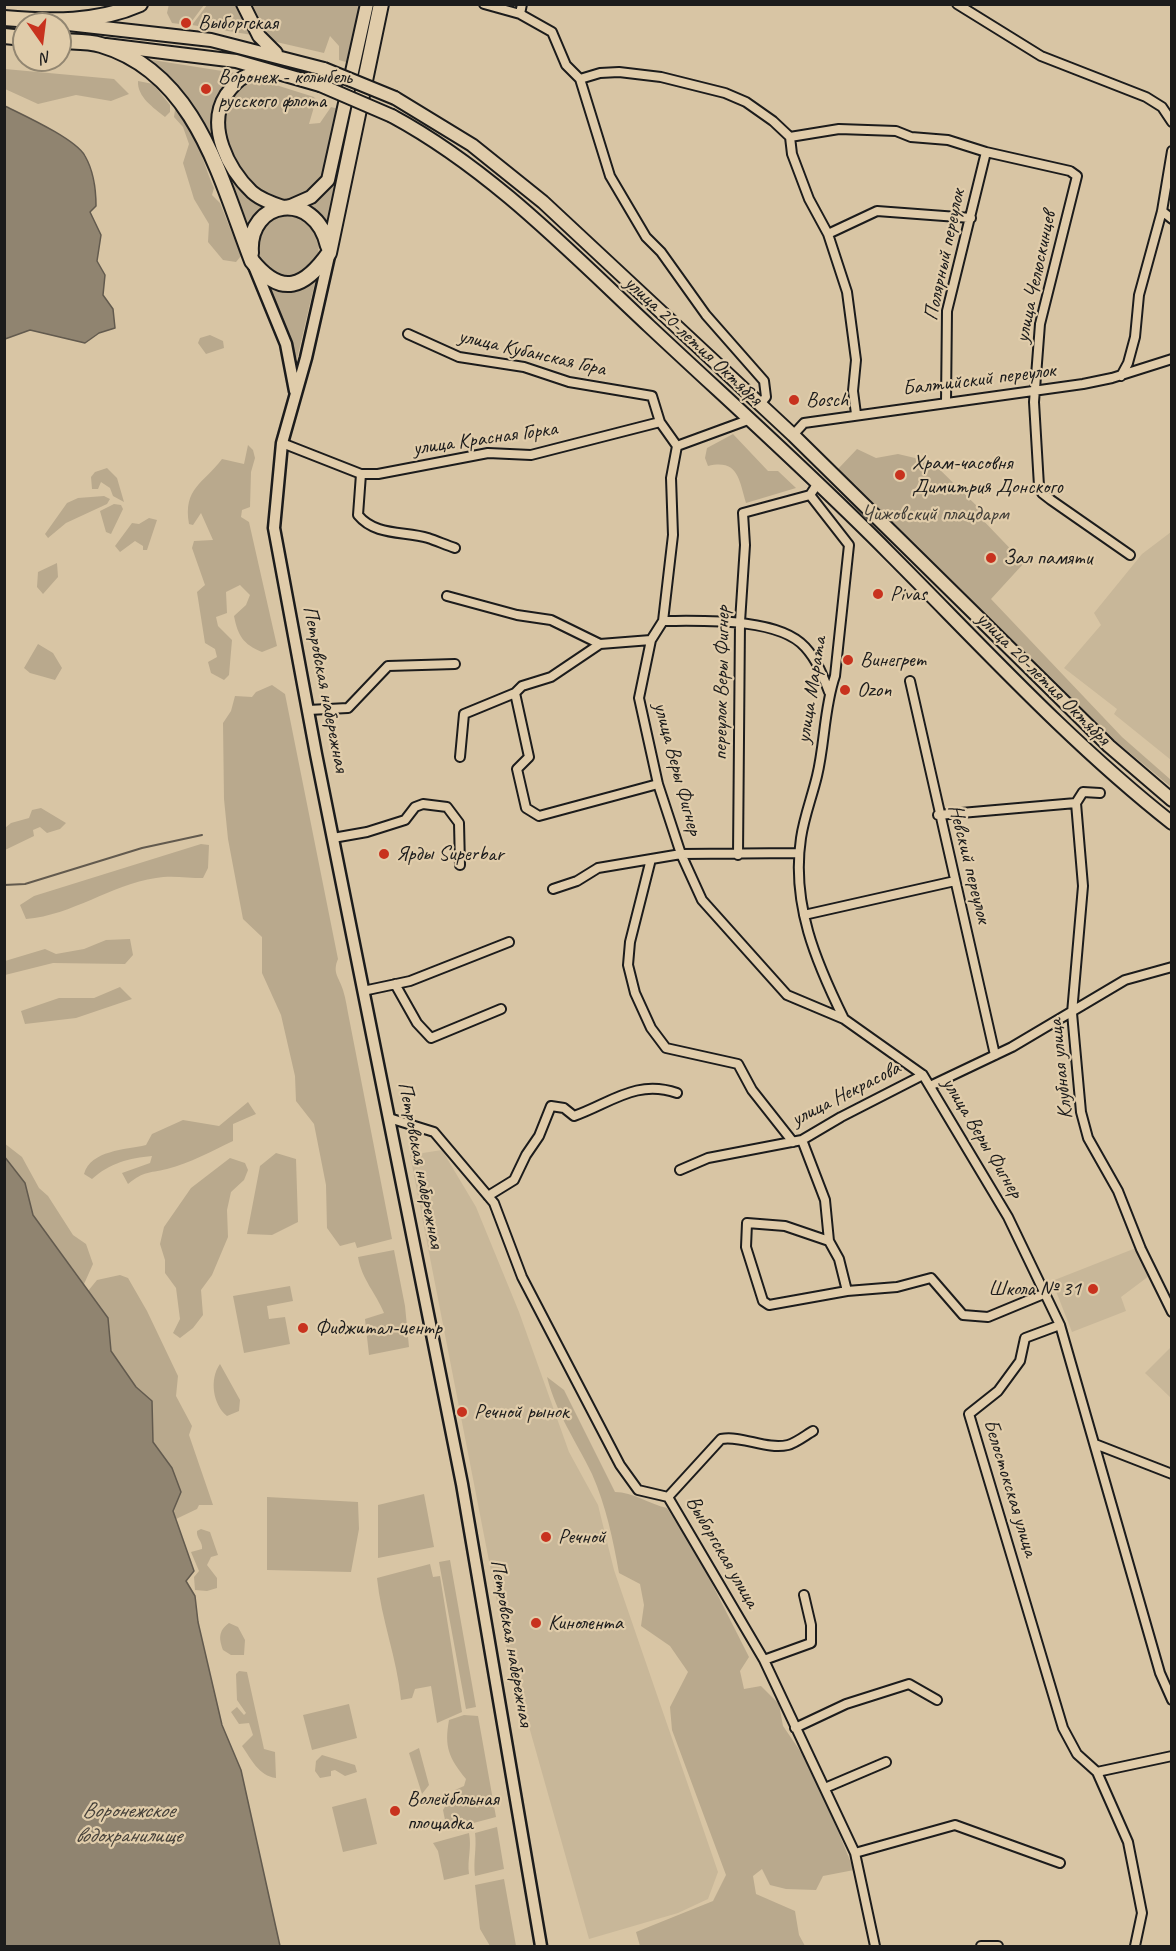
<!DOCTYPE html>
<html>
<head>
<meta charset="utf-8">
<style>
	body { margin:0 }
	#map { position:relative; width:1176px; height:1951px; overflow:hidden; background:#d8c5a4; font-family:Caveat,sans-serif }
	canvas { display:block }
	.frame { position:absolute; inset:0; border:6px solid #1c1c1c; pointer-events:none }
	.north { position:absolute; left:12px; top:12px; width:60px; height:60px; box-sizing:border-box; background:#e0ccaa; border:2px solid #928671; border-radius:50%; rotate:166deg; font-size:16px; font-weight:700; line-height:24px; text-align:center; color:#1c1c1c }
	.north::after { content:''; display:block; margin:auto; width:21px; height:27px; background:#c8321e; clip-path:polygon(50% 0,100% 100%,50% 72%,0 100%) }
</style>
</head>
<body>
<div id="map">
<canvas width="1176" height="1951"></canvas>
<div class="frame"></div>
<div class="north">N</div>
</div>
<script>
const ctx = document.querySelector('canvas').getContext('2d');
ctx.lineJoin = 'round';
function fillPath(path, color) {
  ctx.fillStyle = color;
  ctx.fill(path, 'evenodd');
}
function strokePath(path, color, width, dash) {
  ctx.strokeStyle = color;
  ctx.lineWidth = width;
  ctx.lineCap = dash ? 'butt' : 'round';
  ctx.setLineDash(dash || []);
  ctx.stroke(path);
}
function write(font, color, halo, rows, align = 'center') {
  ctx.font = font + ' Caveat,sans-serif';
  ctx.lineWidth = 4.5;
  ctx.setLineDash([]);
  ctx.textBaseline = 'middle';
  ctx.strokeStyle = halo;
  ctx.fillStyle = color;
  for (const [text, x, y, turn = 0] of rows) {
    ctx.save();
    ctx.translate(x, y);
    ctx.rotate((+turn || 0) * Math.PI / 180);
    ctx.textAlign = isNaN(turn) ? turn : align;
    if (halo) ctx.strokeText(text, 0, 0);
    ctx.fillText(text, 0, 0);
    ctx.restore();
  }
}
fillPath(new Path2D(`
	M1171 532V760L1114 714 1117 709 1064 668 1101 625 1094 613 1142 554Z
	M442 1150 476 1207 519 1312 569 1452 598 1505 614 1570 718 1872 708 1899 678 1913 589 1939 504 1638 410 1155Z
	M1136 1248 1149 1276 1121 1297 1126 1311 1072 1332 1052 1281Z
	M1171 1347V1398L1145 1373Z`), '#c8b799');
fillPath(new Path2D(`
	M169 4H204V5L192 21 181 20 180 24 172 23 167 13Z
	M207 5H237L252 35 192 25Z
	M248 5H362L349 63 339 60V46L330 36 324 53 272 41 265 35Z
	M372 5H377L328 232 303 206 321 195Z
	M146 59 235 73C229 85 218 95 214 109 202 146 243 180 264 205L253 215 246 229 195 108 180 88Z
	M5 69 114 79 129 94 111 101 76 95 38 104 5 89Z
	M257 79 314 97 316 100 309 124 320 123 331 107 339 109C335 129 335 155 327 173 322 184 314 189 304 194 295 198 288 202 278 201 251 196 222 149 222 122 222 101 239 85 257 79Z
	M138 81 153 84 170 105V112L165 117C154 108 137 97 138 81Z
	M175 110C192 116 205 170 214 188L212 195 220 203 241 256 236 262 223 260 208 242 209 224 194 199 183 163 189 144 183 127 174 117Z
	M257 245a31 31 0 1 1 62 0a31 31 0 1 1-62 0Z
	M315 282 297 359 270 287 292 292Z
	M210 335 223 341 224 348 206 354 198 343 200 338Z
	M733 434 768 471H778L796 488 746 503C739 479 738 459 708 466L705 458 707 448Z
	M248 445 253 450 255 458 251 472 250 507 242 510 241 517 249 522 251 531 277 646 262 652C243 644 238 636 234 616L246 605 250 595 240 585 226 592 227 613 216 617 218 626 232 640 229 675 224 680 211 673 208 662 217 657 215 649 205 643 197 592 205 585 192 548 194 541 213 540 201 513 193 525 189 524C183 488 203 484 222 459L244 464Z
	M857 449 876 458 898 454 932 462 981 510 977 514 1024 563 991 599 1122 737 1171 780V787L1108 735 838 469Z
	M107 468 117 478 124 502 113 496 110 488 101 482 98 489H92L91 477 95 472Z
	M104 496 110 499 107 504 66 523 48 538 45 534 67 503 78 498Z
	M114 504 121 505 123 509 111 534 106 532 100 511Z
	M149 518 157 520 147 550H143V546L135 541 120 552 115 546 132 523 139 524Z
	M57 563 58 577 43 594 37 587 38 572Z
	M38 644 53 653 62 668 55 680 30 673 24 668Z
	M272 685 285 694 338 959C332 973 339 977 343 990 346 999 347 1009 349 1018L392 1239 357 1248 355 1242 340 1246 327 1228 326 1185 314 1124 296 1101 295 1076 281 1015 262 973V937L243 919 228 839 224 799 223 723 231 711 235 696 252 697 256 692Z
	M41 808 66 823 60 829 47 833 40 827 33 830 34 836 5 850V828L11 823 29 818 32 810Z
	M201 844 209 845 208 868 203 878C188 878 170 875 156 878 110 885 73 915 26 919L20 905 34 896Z
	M130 939 133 955 125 964 53 963 5 975V961L45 949 56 954 84 949 106 940Z
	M120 987 132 999 76 1018 25 1024 21 1011 59 998H94Z
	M248 1102 256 1114 233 1124V1141C212 1151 190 1163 167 1169 147 1174 146 1170 128 1184L122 1173 150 1163 152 1156C129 1158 110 1163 92 1179L84 1174C91 1150 125 1150 146 1145L152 1134 183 1120 219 1126Z
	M4 1143 22 1157 39 1188 48 1196 73 1235 86 1244 93 1264 84 1284 33 1215 25 1183 5 1156Z
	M276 1153 296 1159 298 1222 272 1235 247 1234 260 1166Z
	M230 1158 245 1163 248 1170 244 1180 231 1192 227 1210 228 1237 212 1275 201 1290 203 1315 193 1328 180 1338 173 1333 180 1319 176 1288 165 1273V1260L160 1244 164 1227 191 1188Z
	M394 1250 405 1306 409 1347 369 1355 365 1319 384 1313C376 1293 362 1280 358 1257Z
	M120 1275 128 1278 147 1311 178 1376 176 1396 192 1426 189 1435 213 1505H199L197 1509 176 1519 173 1511 172 1468 153 1442 152 1401 136 1387 111 1351 108 1318 88 1291 97 1280Z
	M290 1286 293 1301 267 1306 269 1319 285 1317 290 1344 244 1353 233 1296Z
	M220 1364 240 1400 239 1411 227 1416C213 1405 209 1379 220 1364Z
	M547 1377 564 1390 615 1492C633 1492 649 1504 667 1508L700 1560 749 1657 740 1671 744 1689 761 1686 779 1704 783 1726 803 1755 821 1790 854 1870 823 1876 816 1890 786 1889 770 1885 762 1869 753 1876 756 1894 795 1911 799 1935 805 1946H640L636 1932 713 1901 726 1875 672 1730 670 1707 688 1672 670 1646 641 1626 644 1605 640 1584 619 1573C613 1539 606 1506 592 1474 575 1439 557 1415 547 1377Z
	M424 1494 434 1547 378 1558V1505Z
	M267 1497 358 1502 359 1529 351 1572 267 1570Z
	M201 1529 210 1532 218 1555 211 1557 207 1565 217 1578V1588L207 1591 195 1590 194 1577 199 1571 191 1552 202 1549C203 1542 196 1538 197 1531Z
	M450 1560 476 1707 466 1709 439 1562Z
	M430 1564 433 1577 440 1576 462 1712 437 1723 431 1686 415 1689 412 1698 401 1700C397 1658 381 1619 377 1578Z
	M229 1623 238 1627 245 1640 244 1655H231L223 1650C219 1639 218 1631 229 1623Z
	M239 1671 247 1672 264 1749 275 1752 276 1778C259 1776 251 1759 242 1746L253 1735 249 1723 239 1724 231 1712 237 1707 244 1715 246 1713 237 1700 236 1674Z
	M349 1704 357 1738 312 1750 303 1715Z
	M464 1715 478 1716 496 1817 447 1830 443 1810 455 1790 464 1786 466 1779C449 1758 444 1747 449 1720Z
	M419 1748 429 1785 422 1794 409 1753Z
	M322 1755 355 1765 357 1772 345 1776 335 1770 331 1771V1776L320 1778 315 1771 316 1761Z
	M366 1798 377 1844 343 1852 332 1807Z
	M497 1827 504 1869 475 1876C473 1861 477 1848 475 1833Z
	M469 1833C472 1848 467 1860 469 1874L444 1880 438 1851 433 1843Z
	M504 1879 516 1946H490L480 1929 475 1885Z`), '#b9a98d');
const water = new Path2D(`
	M5 106C23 115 76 139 85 156 93 170 96 190 96 206L90 212 101 235 97 261 105 275 103 295 113 309 115 328 99 333 85 343 30 330 5 339Z
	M4 1156 25 1183 33 1215 108 1318 111 1351 136 1387 152 1401 153 1442 172 1468 181 1492 173 1511 194 1571 186 1581 195 1596 198 1622 222 1725 241 1770 280 1946H5Z`);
fillPath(water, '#908470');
strokePath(water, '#625a4e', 1.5);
strokePath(new Path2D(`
	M4 885 25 884 142 848 202 835`), '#625a4e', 2);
const street = new Path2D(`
	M484 4 520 14
	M522 4 520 14 552 32 566 65 580 79 610 176 646 237 661 252 706 315 764 381 766 397 760 404
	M957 4 1041 56 1146 97 1162 107 1172 122
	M580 79 600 73 619 72 661 77 725 93 746 102 773 121 790 137 792 154 809 199 828 234 847 292 856 360 853 391 856 414
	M790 137 839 129 896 131 911 137 948 140 986 152 1070 171 1077 176 1040 324 1034 402 1039 486 1042 493 1051 500 1130 555
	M1162 211 1172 219
	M828 234 877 211 971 218
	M408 334 459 357 524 367 569 382 652 396 660 422 677 446
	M1121 376 1128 363 1135 337 1139 295 1162 211 1172 151
	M946 402 947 311 986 152
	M793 435 804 423 1083 384 1112 378 1172 359
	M282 443 361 474H378L488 453 531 455 660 422
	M677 446 671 478 673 535 663 621 651 640 639 698 658 784 681 854 702 900 787 995 844 1019 923 1075 1008 1217 1060 1325 1160 1673 1172 1700
	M677 446 748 420
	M361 474 358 515C375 536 404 531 428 538 437 541 446 545 455 548
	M818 483 810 495 849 545 835 676C824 708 825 743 817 776 812 797 804 817 801 838 791 904 816 962 844 1019
	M447 596 517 615 551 620 600 644
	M663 621C701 621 778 617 805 647 817 660 823 676 829 692
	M910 681 995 1055
	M515 693 529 757 517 769 526 808 539 816 658 784
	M308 710 348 708 388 666 455 664
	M460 757 464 714 515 693 522 686 551 677 600 644 651 640
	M1100 793 1083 792 1076 803 1083 886 1072 1013 1081 1112 1088 1138 1118 1191 1141 1249 1172 1312
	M938 815 1076 803
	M333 838 367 832 405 820 415 807 423 804 447 807 459 823 460 865
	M738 855 740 622 745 545 743 513 810 495
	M651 859 630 942 628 965 635 993 651 1028 666 1048 738 1064 752 1090 793 1142
	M553 889 577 881 598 868 681 854 799 853
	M804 915 955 881
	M395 984 417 1023 431 1038 501 1009
	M363 991 410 981 509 942
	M930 1086 1012 1047 1125 980 1172 967
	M389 1118 434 1132 494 1203 522 1277 620 1465 638 1490 668 1497 764 1660 855 1853 875 1946
	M802 1140 825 1200 829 1241 839 1259 847 1291
	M680 1170 708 1158 802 1140 841 1117 923 1075
	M488 1196 514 1180 526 1155 539 1136 551 1106 564 1108 574 1116C611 1103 636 1079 677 1093
	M829 1241 785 1226 747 1223 746 1247 763 1301 769 1305 847 1291 897 1287 931 1278 963 1315 988 1317 1046 1293
	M1060 1325 1025 1338 1020 1361 998 1391 969 1414 1063 1728 1077 1754 1097 1772 1128 1842 1142 1913 1135 1946
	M1095 1444 1172 1474
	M668 1497 721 1439C742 1435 766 1450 788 1445 796 1443 806 1435 813 1431
	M764 1660 811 1643V1625L804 1595
	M795 1728 846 1704 909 1684 937 1700
	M1097 1772 1172 1756
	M825 1788 886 1762
	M855 1853 955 1825 1060 1863
	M981 1946H998`);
const secondary = new Path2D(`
	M329 256 306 358 282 443 274 528 316 754 462 1484 541 1946
	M254 266 286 344 295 391`);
const primary = new Path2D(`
	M243 4 259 36 276 53
	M68 24 211 40 324 69
	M106 45 236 61 320 85
	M278 73C268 73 256 72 246 76 237 80 231 88 226 95 206 126 228 169 252 192 261 200 274 204 286 208L311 197 328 180 367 4
	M395 98 472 145 543 202 793 435 1109 746 1172 800
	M392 116C490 169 568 250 649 326 729 401 811 474 888 552 980 644 1069 742 1172 823`);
const highway = new Path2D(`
	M4 18C51 22 97 23 140 4
	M4 36 24 38
	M60 41C73 42 88 41 101 45 196 73 220 178 252 261 282 298 305 287 329 253L381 4
	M251 253C247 199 315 189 328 246`);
strokePath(street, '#1c1c1c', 12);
strokePath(secondary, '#1c1c1c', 15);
strokePath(primary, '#1c1c1c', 16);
strokePath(highway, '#1c1c1c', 18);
strokePath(street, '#e0ccaa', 8);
strokePath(secondary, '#e0ccaa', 10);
strokePath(primary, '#e0ccaa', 12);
strokePath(highway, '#e0ccaa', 14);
const primaryBridge = new Path2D(`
	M324 69 395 98
	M320 85 392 116`);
strokePath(primaryBridge, '#1c1c1c', 16, []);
strokePath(primaryBridge, '#e0ccaa', 12);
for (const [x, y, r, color] of [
	[186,23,6,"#c8321e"],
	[206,89,6,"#c8321e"],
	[794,400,6,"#c8321e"],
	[900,475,6,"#c8321e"],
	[991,558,6,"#c8321e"],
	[878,594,6,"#c8321e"],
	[848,660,6,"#c8321e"],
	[845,690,6,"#c8321e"],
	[384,854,6,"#c8321e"],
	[1093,1289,6,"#c8321e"],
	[303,1328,6,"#c8321e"],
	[462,1412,6,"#c8321e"],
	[546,1537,6,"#c8321e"],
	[536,1623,6,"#c8321e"],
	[395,1811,6,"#c8321e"]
]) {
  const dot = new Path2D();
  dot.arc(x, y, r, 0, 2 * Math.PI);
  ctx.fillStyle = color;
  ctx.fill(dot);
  strokePath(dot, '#e0ccaa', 2);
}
write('21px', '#1c1c1c', '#e0ccaa', [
	["Выборгская",198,23],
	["Воронеж - колыбель",218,77],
	["русского флота",218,101],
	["Bosch",806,400],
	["Храм-часовня",912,463],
	["Димитрия Донского",912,487],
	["Зал памяти",1003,558],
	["Pivas",890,594],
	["Винегрет",860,660],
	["Ozon",857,690],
	["Ярды Superbar",396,854],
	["Школа № 31",1081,1289,"right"],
	["Фиджитал-центр",315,1328],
	["Речной рынок",474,1412],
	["Речной",558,1537],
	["Кинолента",548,1623],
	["Волейбольная",407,1799],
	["площадка",407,1823]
], 'left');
write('21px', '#1c1c1c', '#e0ccaa', [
	["Полярный переулок",945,255,-78],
	["улица Челюскинцев",1036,277,-78],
	["улица 20-летия Октября",693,341,43],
	["улица Кубанская Гора",532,353,13],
	["Балтийский переулок",979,380,-7],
	["улица Красная Горка",485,439,-8],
	["улица 20-летия Октября",1043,679,45],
	["переулок Веры Фигнер",722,683,-89],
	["Петровская набережная",325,689,79],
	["улица Марата",812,690,-81],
	["улица Веры Фигнер",677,769,75],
	["Невский переулок",969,864,76],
	["Клубная улица",1061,1069,-96],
	["улица Некрасова",846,1094,-27],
	["улица Веры Фигнер",982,1138,59],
	["Петровская набережная",420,1165,79],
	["Белостокская улица",1010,1488,73],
	["Выборгская улица",722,1552,60],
	["Петровская набережная",511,1643,80]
]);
write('21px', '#433f38', '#e0ccaa', [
	["Чижовский плацдарм",935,514]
]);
write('italic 22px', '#454039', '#e0ccaa', [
	["Воронежское",128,1811],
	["водохранилище",128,1836]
]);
</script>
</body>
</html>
